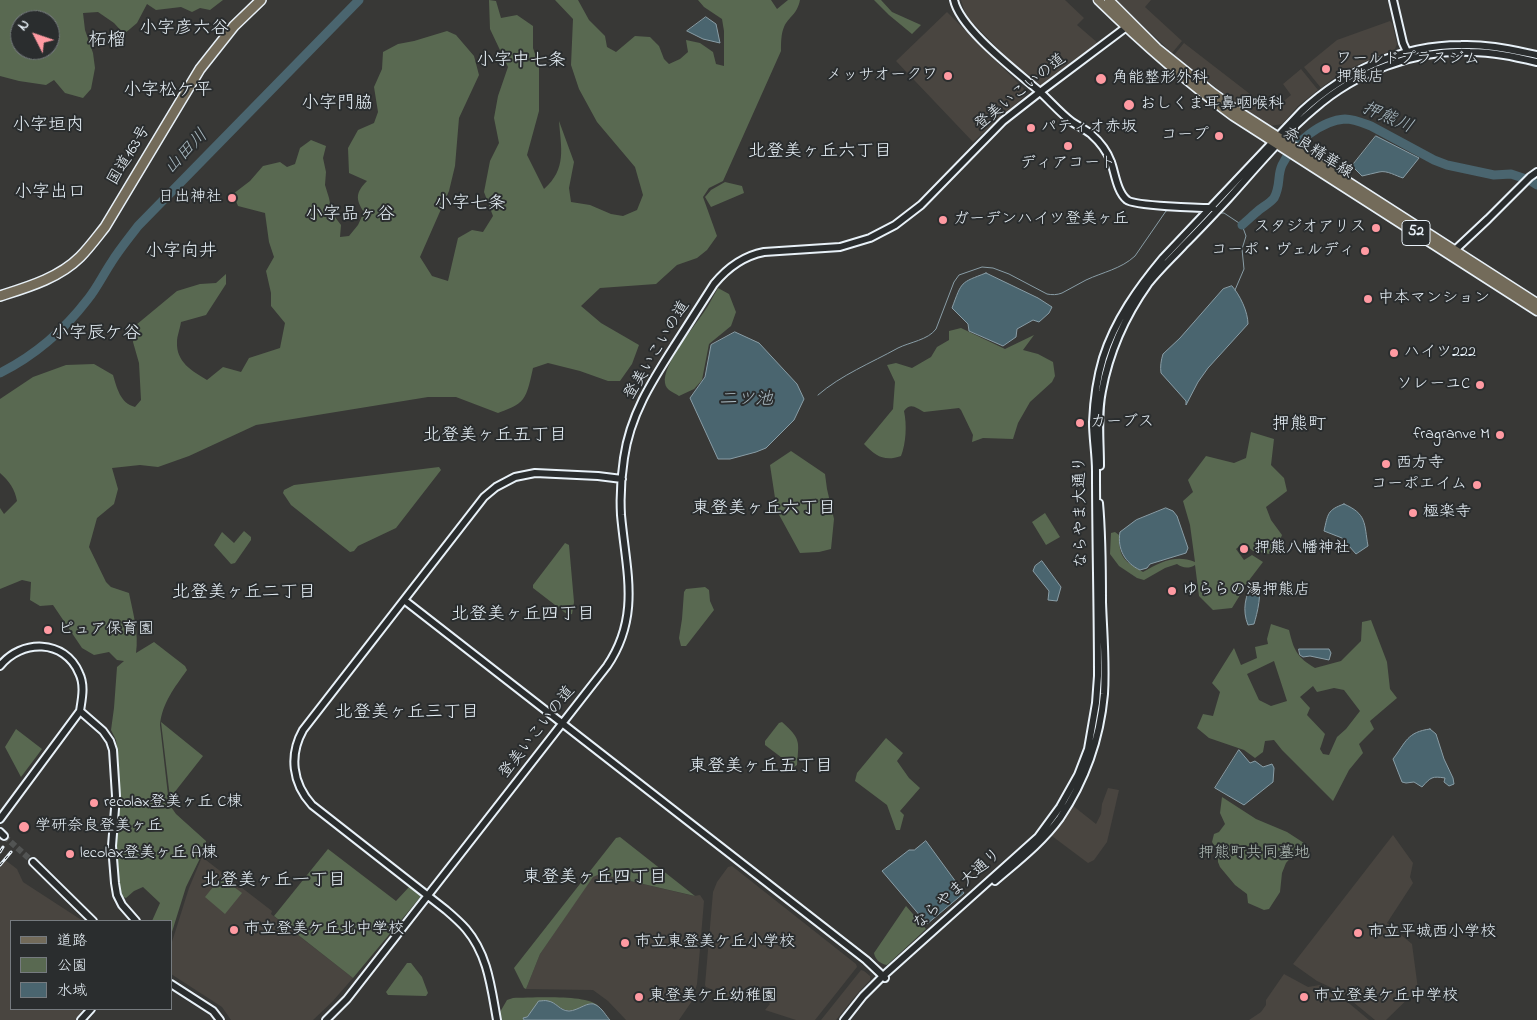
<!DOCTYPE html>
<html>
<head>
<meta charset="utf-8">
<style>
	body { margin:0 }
	#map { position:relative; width:1537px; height:1020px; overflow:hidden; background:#383836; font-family:"Indie Flower","Klee One",sans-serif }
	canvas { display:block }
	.legend { position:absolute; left:10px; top:920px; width:162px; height:90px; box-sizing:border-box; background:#2a2d2e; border:1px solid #767b7f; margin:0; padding:6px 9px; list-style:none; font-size:15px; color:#e8f1f8 }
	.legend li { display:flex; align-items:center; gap:10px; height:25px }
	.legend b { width:25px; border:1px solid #767b7f }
	.north { position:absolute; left:10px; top:10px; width:50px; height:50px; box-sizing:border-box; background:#2a2d2e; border:1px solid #767b7f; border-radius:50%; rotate:311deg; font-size:14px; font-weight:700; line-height:20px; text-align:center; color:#e8f1f8 }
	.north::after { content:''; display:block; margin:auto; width:18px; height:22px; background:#ff9aa2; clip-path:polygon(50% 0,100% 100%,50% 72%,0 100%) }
</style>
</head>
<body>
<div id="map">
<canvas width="1537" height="1020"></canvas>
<ul class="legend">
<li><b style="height:6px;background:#736b5a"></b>道路</li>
<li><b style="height:14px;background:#596951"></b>公園</li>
<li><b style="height:14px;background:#4a656f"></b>水域</li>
</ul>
<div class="north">N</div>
</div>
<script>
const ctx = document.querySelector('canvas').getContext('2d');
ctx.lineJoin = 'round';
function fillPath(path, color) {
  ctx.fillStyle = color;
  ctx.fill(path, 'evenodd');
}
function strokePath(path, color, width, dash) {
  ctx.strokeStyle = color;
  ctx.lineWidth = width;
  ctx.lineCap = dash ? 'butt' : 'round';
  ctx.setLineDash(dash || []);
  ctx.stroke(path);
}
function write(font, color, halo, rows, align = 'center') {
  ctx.font = font + ' "Indie Flower","Klee One",sans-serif';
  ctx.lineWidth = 4;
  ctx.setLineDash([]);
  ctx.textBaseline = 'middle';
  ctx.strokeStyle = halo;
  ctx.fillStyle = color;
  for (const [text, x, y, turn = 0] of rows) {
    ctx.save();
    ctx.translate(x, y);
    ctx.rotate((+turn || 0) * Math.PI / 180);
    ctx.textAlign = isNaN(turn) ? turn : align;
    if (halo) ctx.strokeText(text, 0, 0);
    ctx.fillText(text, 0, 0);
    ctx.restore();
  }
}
fillPath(new Path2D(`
	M961 0H1065L1084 18 1077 25 1099 44 1062 69 1042 87 1029 75 1014 65 966 16Z
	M1116 0H1151L1145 7 1182 41 1172 53Z
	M947 12 1028 93 973 142 896 61Z
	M1390 21 1392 23 1397 44 1395 49 1357 65 1335 77 1321 88 1304 67 1337 40Z
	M1184 43 1272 111 1291 95 1283 84 1301 69 1318 90 1298 106 1282 124 1270 126 1225 95 1174 55Z
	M1108 788 1119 790 1107 842 1094 860 1088 863 1052 836 1051 832 1060 824 1072 805 1096 824 1101 814 1102 804Z
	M1393 835 1413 863 1410 877 1413 883 1387 923 1412 944 1418 989 1386 1020H1375L1341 992 1317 981 1293 964Z
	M202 857 272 911 271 914 353 978 332 1002 313 1020H231L222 1007 171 974V945L189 888Z
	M4 859 17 869 23 882 83 921H11V1009H84L77 1020H0V864Z
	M732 866 856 964 857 967 815 1020H796L765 1010 770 1004 749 986 730 1000 723 994 706 987 705 985 713 892 717 882 728 867Z
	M600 874 694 896 700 895 704 901 697 984 692 1001 679 1020H626L608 1001 593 990 526 989 540 954 592 877Z
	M861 970 864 971 870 976V980L857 994 836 1020H821Z
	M1284 974 1308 987 1320 985 1331 993 1338 994 1369 1020H1249L1261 1012 1266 1005V1000Z`), '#494540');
fillPath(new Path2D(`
	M0 0H223L210 10 200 8 192 12 181 7 156 10 147 4 137 23 124 34 114 23 98 12 83 13 85 30 93 53 95 68 91 89 83 98 65 93 54 80 46 85 19 81 0 76ZM20 20H50V50H20Z
	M489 0 496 1 501 18 517 15 533 26V48L539 66V111L527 155 544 189C567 169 561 148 559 121L574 162 569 188 571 202 590 205 611 214 623 216 637 210 643 195 635 167 597 122 579 89 571 65 573 19 555 0H578L589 20 605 36 607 47 616 52 635 36 650 37 659 46 664 59 669 64 680 59 688 52 686 40 700 43 713 52 716 64 724 66V31L722 19 704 7 698 0H771L777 9 788 0H800C797 15 789 16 784 27 781 34 781 43 781 51L723 181 709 188 703 197 717 236 707 250 697 258 677 265 656 284 600 288 581 306 601 323 639 345 632 364 620 381H608L580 371 548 363 533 368C531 377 528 393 523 399 518 406 506 410 498 413L456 397H428L256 425 189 456 158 467 140 465 112 468 118 489 114 504 97 518 89 547 106 582 111 587 129 593C133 613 139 633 136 653L154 642 185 666 187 670C175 687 162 703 160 725L169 804 176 814 206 841V846L186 887 171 935V921H152L160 903 143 887 134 891 126 898 120 896 116 845 120 793 118 757 116 740 111 730 114 708 117 667 124 661 117 660 109 652 94 655 82 648 53 605 40 606 30 600 31 582 22 580 0 589V508L4 514 17 501C15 489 9 481 0 473V399L33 377 66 365 94 364 113 375C117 388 120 403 135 407L141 400 139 363 133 342 136 325 177 291 200 284 216 283 226 274V284L206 315 181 322C180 329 177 336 177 342 176 362 192 371 207 380L223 367 241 372 249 358 280 348 285 323 271 306V293L266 271 274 257 269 242 265 213 238 206 233 194 250 181 263 166 280 162 287 167 295 164 300 148 311 140 326 146 323 158 326 172 325 185 329 198 332 213 341 225 340 237 349 236 358 225 364 212C355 199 356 192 367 181L349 173 348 148 358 130 374 123 378 112 374 87 382 69 383 52 398 44 414 41 447 31 456 35 474 56 479 75 459 118 455 166 449 191 420 257 432 276 448 281 458 238 472 230 483 232 493 216 484 192 490 161 499 143 494 118 498 96 508 67 490 29Z
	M874 0H881L892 12 921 25 912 34 889 15Z
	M725 182 742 186 744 193 711 207 705 197 711 190Z
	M718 288 729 294 736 312 731 326 709 344 702 380 694 389 679 396C673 392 666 390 665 383 662 365 694 327 704 312 709 305 713 296 718 288Z
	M961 328 1005 349 1034 335 1023 350 1038 354 1053 362 1055 376 1052 382 1030 402 1018 423 1013 439 983 438 972 442 973 435 961 410 959 408 924 412C916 408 911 402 904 411 907 425 906 443 901 456 884 462 876 456 864 444L893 409 895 382 887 365 896 363 912 368 931 357 937 347 949 340V331Z
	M1251 432 1274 439 1271 465 1284 478 1287 491 1266 507 1271 520 1282 535 1278 545 1270 554 1253 551 1243 543 1236 549 1244 560 1252 555 1263 562 1250 579 1232 608 1213 610 1199 596 1195 565C1189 569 1182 568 1177 564L1165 568 1144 580 1137 578 1119 566 1110 554 1111 533 1115 532 1119 535C1119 558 1124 561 1143 572 1160 562 1176 554 1195 562L1190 525 1183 501 1193 492 1188 480 1206 456 1234 463 1246 458Z
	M791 451 825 474 827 489 834 519 831 549 819 552 800 553 777 511 770 465Z
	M439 467 441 470 396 528 358 546 354 551 350 552 291 505 283 493 284 490 294 485Z
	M1045 513 1060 537 1046 545 1032 522Z
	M244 531 251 537V540L235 563 231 564 214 545 222 532 234 543Z
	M565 543 569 545 574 602 572 614 568 615 533 588V585Z
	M705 587 709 590 710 601 714 610 686 646H681L679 638 682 619 684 592 686 589Z
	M1371 620 1387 662 1390 689 1397 698 1370 721 1374 729 1359 744 1363 753 1349 770 1333 801 1282 750 1274 740 1265 741 1263 752 1255 758 1244 750 1209 738 1197 728 1203 714 1213 716 1220 692 1212 683 1234 648 1241 665 1257 658 1255 647 1268 644 1267 639 1271 624 1289 630C1294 651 1297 657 1315 668L1341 661 1361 641 1362 622ZM1274 661 1287 701 1271 706 1259 700 1247 674ZM1313 686 1317 692 1334 688 1344 690 1360 711 1346 729 1337 737 1329 755 1323 754 1320 749 1325 734 1307 715 1310 708 1300 697Z
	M161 722 203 756 170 798Z
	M782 722C801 739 799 741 797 765L794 767 765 745V741L779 723Z
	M16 729 42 749 21 777 5 747Z
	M886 738 903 753 897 761 909 778 920 788 900 811 904 815 900 830H896L887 805 855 781 857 773Z
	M1222 797 1256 819 1287 832 1304 843 1286 863 1282 873 1280 892 1269 909 1264 910 1248 903 1247 894 1235 885 1220 867 1218 862V852L1212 842 1214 834 1219 832 1225 824 1220 813Z
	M620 837 695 896 600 874 593 877 540 954 526 989 524 988 514 968 616 838Z
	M328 849 396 901 410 886 422 895 353 978 274 916Z
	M221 877 242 893 225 914 205 897Z
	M906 906 926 929 887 965C880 964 875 959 874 953Z
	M407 963H411L422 977 428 993 426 996 388 995 386 992Z
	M513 998C530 998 588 994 598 1006L591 1003C576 1009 570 1016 555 1004L532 1011 527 1017 523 1018 524 1020H502L500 1012 507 1000Z`), '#596951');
const water = new Path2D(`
	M706 17 716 24 720 43 703 39 687 31Z
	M1376 136 1419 158 1403 178C1396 176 1387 170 1379 172 1373 173 1368 175 1362 176L1352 166Z
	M986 273 1038 298 1052 307 1049 313 1039 322 1033 320 1017 329 1016 337 1003 346 969 331 968 324 952 308C962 281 960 283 986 273Z
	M1232 286C1240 295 1248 312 1248 324L1208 368 1198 382 1186 405V401L1161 373C1160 367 1161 360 1163 354L1180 338 1223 289Z
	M735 332 759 343 797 384 804 399 794 420 766 448 756 452 730 459H718L690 398 705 377 711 345Z
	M1344 504C1367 514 1364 523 1368 546L1356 554 1342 538 1324 531C1328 514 1327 510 1344 504Z
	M1166 508 1173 511 1177 516 1188 548 1186 553 1150 564 1147 568 1140 570C1125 563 1117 549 1120 532L1136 520Z
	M1042 561 1061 587 1057 601 1048 600 1049 591 1033 571 1035 566Z
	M1253 582H1257C1263 591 1257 614 1254 624L1248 625C1242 610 1245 596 1253 582Z
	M1299 649H1329L1331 653 1329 660 1310 656 1303 657 1300 655Z
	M1430 729 1436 734 1444 759 1453 778 1454 784 1449 786 1444 782 1445 778C1432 776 1431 777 1422 787L1414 782 1406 783 1402 782 1393 759C1406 742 1407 732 1430 729Z
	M1239 750 1250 763 1255 761 1263 767 1272 764 1274 768 1273 782 1244 805 1215 788Z
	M926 841 964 893 927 924 882 871 909 850H914Z
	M539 1001C542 1001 545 1000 548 1001 556 1002 560 1011 569 1011 578 1011 589 1000 596 1005 602 1008 606 1016 610 1020H524L523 1018 527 1017Z`);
fillPath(water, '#4a656f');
strokePath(water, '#899da6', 1);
strokePath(new Path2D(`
	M1219 213H1224L1242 225 1246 236 1242 249 1244 269 1235 290
	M818 395C841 375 871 363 898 348 910 342 928 340 936 329L954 282 959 275 982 267 993 268 1009 274 1047 294C1052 295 1057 295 1062 293 1070 289 1078 284 1086 280 1103 272 1121 269 1135 256L1166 211 1173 209`), '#899da6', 1);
strokePath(new Path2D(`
	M1242 225C1248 220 1253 215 1259 210 1264 206 1270 203 1274 198 1281 185 1277 176 1282 165 1292 144 1322 120 1345 119 1354 119 1363 123 1371 126L1434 160 1447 165 1494 175 1511 174 1529 180 1537 185
	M0 373C34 356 65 329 88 299 97 288 103 275 111 263 119 250 129 238 138 226L359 0`), '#4a656f', 9);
strokePath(new Path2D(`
	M4 836 33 862`), '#525453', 6, [6, 3]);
const minor = new Path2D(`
	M954 0C960 29 1016 71 1039 91 1050 101 1060 113 1072 122 1078 126 1085 129 1091 134 1100 142 1107 151 1111 162 1115 173 1117 192 1127 200 1134 206 1200 208 1213 208
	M1393 0 1403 43 1408 54
	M1455 250 1488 219 1530 177 1537 172
	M1100 466C1100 441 1097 415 1102 391 1109 353 1126 315 1148 284 1159 270 1172 258 1184 245 1199 230 1214 214 1228 199 1256 168 1283 135 1314 109 1356 72 1414 50 1470 52 1493 52 1515 57 1537 62
	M404 600 866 960 885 978
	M0 666C21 639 65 639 79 673 85 685 82 698 80 711L0 819
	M80 711 103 731 110 741 113 750 116 796 112 846 115 883 117 895 122 905 136 921
	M0 832 4 836
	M33 862 93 921
	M995 881C1017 862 1042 843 1060 818 1085 781 1100 738 1104 694 1106 663 1103 632 1102 602 1102 569 1102 536 1099 503
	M171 984 213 1011 220 1020
	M81 1020 91 1009
	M326 1020 347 999 607 666C641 616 626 571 621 515 620 497 621 477 624 458 630 415 652 381 675 345 688 325 701 304 714 284 728 267 743 256 764 252L840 247 870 238 895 225 921 205 1003 121 1040 92 1129 25
	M497 1020C491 987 488 955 466 929 460 922 453 916 446 910L312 805C292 783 289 755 303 730L484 497 496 487 515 477 535 473 598 476 622 479
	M844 1020 863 996 883 976 1038 837 1060 807 1078 775 1088 749 1096 703 1098 676C1098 607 1096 539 1096 471 1096 454 1093 438 1093 422 1094 400 1097 378 1103 358 1115 320 1138 288 1163 258L1302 111C1345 71 1402 45 1461 45 1487 44 1512 50 1537 55`);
const major = new Path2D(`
	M1098 0C1141 42 1185 81 1233 116L1537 311
	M1109 0 1157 48 1213 93 1238 111 1537 303`);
const highway = new Path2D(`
	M0 296C28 287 59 278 80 257 89 248 97 237 105 227L200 69 234 26 261 0`);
strokePath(minor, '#e8f1f8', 10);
strokePath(major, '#e8f1f8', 11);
strokePath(highway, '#e8f1f8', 12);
strokePath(minor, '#2a2d2e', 6);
strokePath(major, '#736b5a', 8);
strokePath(highway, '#736b5a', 9);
const rail = new Path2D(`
	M0 852 3 847
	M0 865 11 852`);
strokePath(rail, '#e8f1f8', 3);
strokePath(rail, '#2a2d2e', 1, [4]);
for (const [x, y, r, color] of [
	[1326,69,5,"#ff9aa2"],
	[948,76,5,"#ff9aa2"],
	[1101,79,6,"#ff9aa2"],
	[1129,105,6,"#ff9aa2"],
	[1031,128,5,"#ff9aa2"],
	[1219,136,5,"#ff9aa2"],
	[1068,146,5,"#ff9aa2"],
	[232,198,5,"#ff9aa2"],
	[943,220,5,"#ff9aa2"],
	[1376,228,5,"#ff9aa2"],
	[1365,251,5,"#ff9aa2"],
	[1368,299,5,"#ff9aa2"],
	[1394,353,5,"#ff9aa2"],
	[1480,385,5,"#ff9aa2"],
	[1080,423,5,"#ff9aa2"],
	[1500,435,5,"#ff9aa2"],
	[1386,464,5,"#ff9aa2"],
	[1477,485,5,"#ff9aa2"],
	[1413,513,5,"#ff9aa2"],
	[1244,549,5,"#ff9aa2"],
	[1172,591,5,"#ff9aa2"],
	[48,630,5,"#ff9aa2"],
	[94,803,5,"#ff9aa2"],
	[24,827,6,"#ff9aa2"],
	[70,854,5,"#ff9aa2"],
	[234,930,5,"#ff9aa2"],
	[1358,933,5,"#ff9aa2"],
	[625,943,5,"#ff9aa2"],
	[639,997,5,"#ff9aa2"],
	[1304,997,5,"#ff9aa2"]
]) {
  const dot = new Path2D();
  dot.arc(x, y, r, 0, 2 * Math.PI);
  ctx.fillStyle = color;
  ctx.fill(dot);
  strokePath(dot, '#2a2d2e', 2);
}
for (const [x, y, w] of [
	[1416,233,28]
]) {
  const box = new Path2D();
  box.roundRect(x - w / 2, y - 12.5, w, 25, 4);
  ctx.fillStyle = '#2a2d2e';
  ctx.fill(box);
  strokePath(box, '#e8f1f8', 1);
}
write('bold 15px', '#e8f1f8', null, [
	["52",1416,233]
]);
write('16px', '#e8f1f8', '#2a2d2e', [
	["ワールドプラスジム",1336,60],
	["押熊店",1336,78],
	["メッサオークワ",938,76,"right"],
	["角能整形外科",1112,79],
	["おしくま耳鼻咽喉科",1140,105],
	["パティオ赤坂",1041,128],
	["コープ",1209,136,"right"],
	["ディアコート",1068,164,"center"],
	["日出神社",222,198,"right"],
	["ガーデンハイツ登美ヶ丘",953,220],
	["スタジオアリス",1366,228,"right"],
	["コーポ・ヴェルディ",1355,251,"right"],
	["中本マンション",1378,299],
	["ハイツ222",1404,353],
	["ソレーユC",1470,385,"right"],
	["カーブス",1090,423],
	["fragranve M",1490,435,"right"],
	["西方寺",1396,464],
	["コーポエイム",1467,485,"right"],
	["極楽寺",1423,513],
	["押熊八幡神社",1254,549],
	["ゆららの湯押熊店",1182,591],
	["ピュア保育園",58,630],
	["recolax登美ヶ丘 C棟",104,803],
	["学研奈良登美ヶ丘",35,827],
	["lecolax登美ヶ丘 A棟",80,854],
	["市立登美ケ丘北中学校",244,930],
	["市立平城西小学校",1368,933],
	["市立東登美ケ丘小学校",635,943],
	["東登美ケ丘幼稚園",649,997],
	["市立登美ケ丘中学校",1314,997]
], 'left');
write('16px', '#e8f1f8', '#2a2d2e', [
	["登美いこいの道",1021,93,-39],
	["奈良精華線",1317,154,33],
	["国道163号",130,156,-59],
	["登美いこいの道",658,351,-59],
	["ならやま大通り",1082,512,-91],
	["登美いこいの道",538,733,-52],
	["ならやま大通り",958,890,-42]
]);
write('16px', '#afbbb5', '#2a2d2e', [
	["押熊町共同墓地",1254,854]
]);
write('18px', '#e8f1f8', '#2a2d2e', [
	["小字彦六谷",184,30],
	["小字中七条",521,62],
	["小字松ケ平",168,92],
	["小字門脇",337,105],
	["小字垣内",48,127],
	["北登美ヶ丘六丁目",820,153],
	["小字出口",50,194],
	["小字七条",470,205],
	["小字品ヶ谷",350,216],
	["小字向井",181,253],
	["小字辰ケ谷",96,335],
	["押熊町",1299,426],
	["北登美ヶ丘五丁目",495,437],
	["東登美ヶ丘六丁目",764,510],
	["北登美ヶ丘二丁目",244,594],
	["北登美ヶ丘四丁目",523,616],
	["北登美ヶ丘三丁目",407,714],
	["東登美ヶ丘五丁目",761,768],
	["東登美ヶ丘四丁目",595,879],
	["北登美ヶ丘一丁目",274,882]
]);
write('italic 18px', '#a9b9c1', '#2a2d2e', [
	["押熊川",1387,119,23],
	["山田川",187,153,-46],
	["二ツ池",746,401]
]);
write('19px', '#e8f1f8', '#2a2d2e', [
	["柘榴",107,42]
]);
</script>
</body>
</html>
